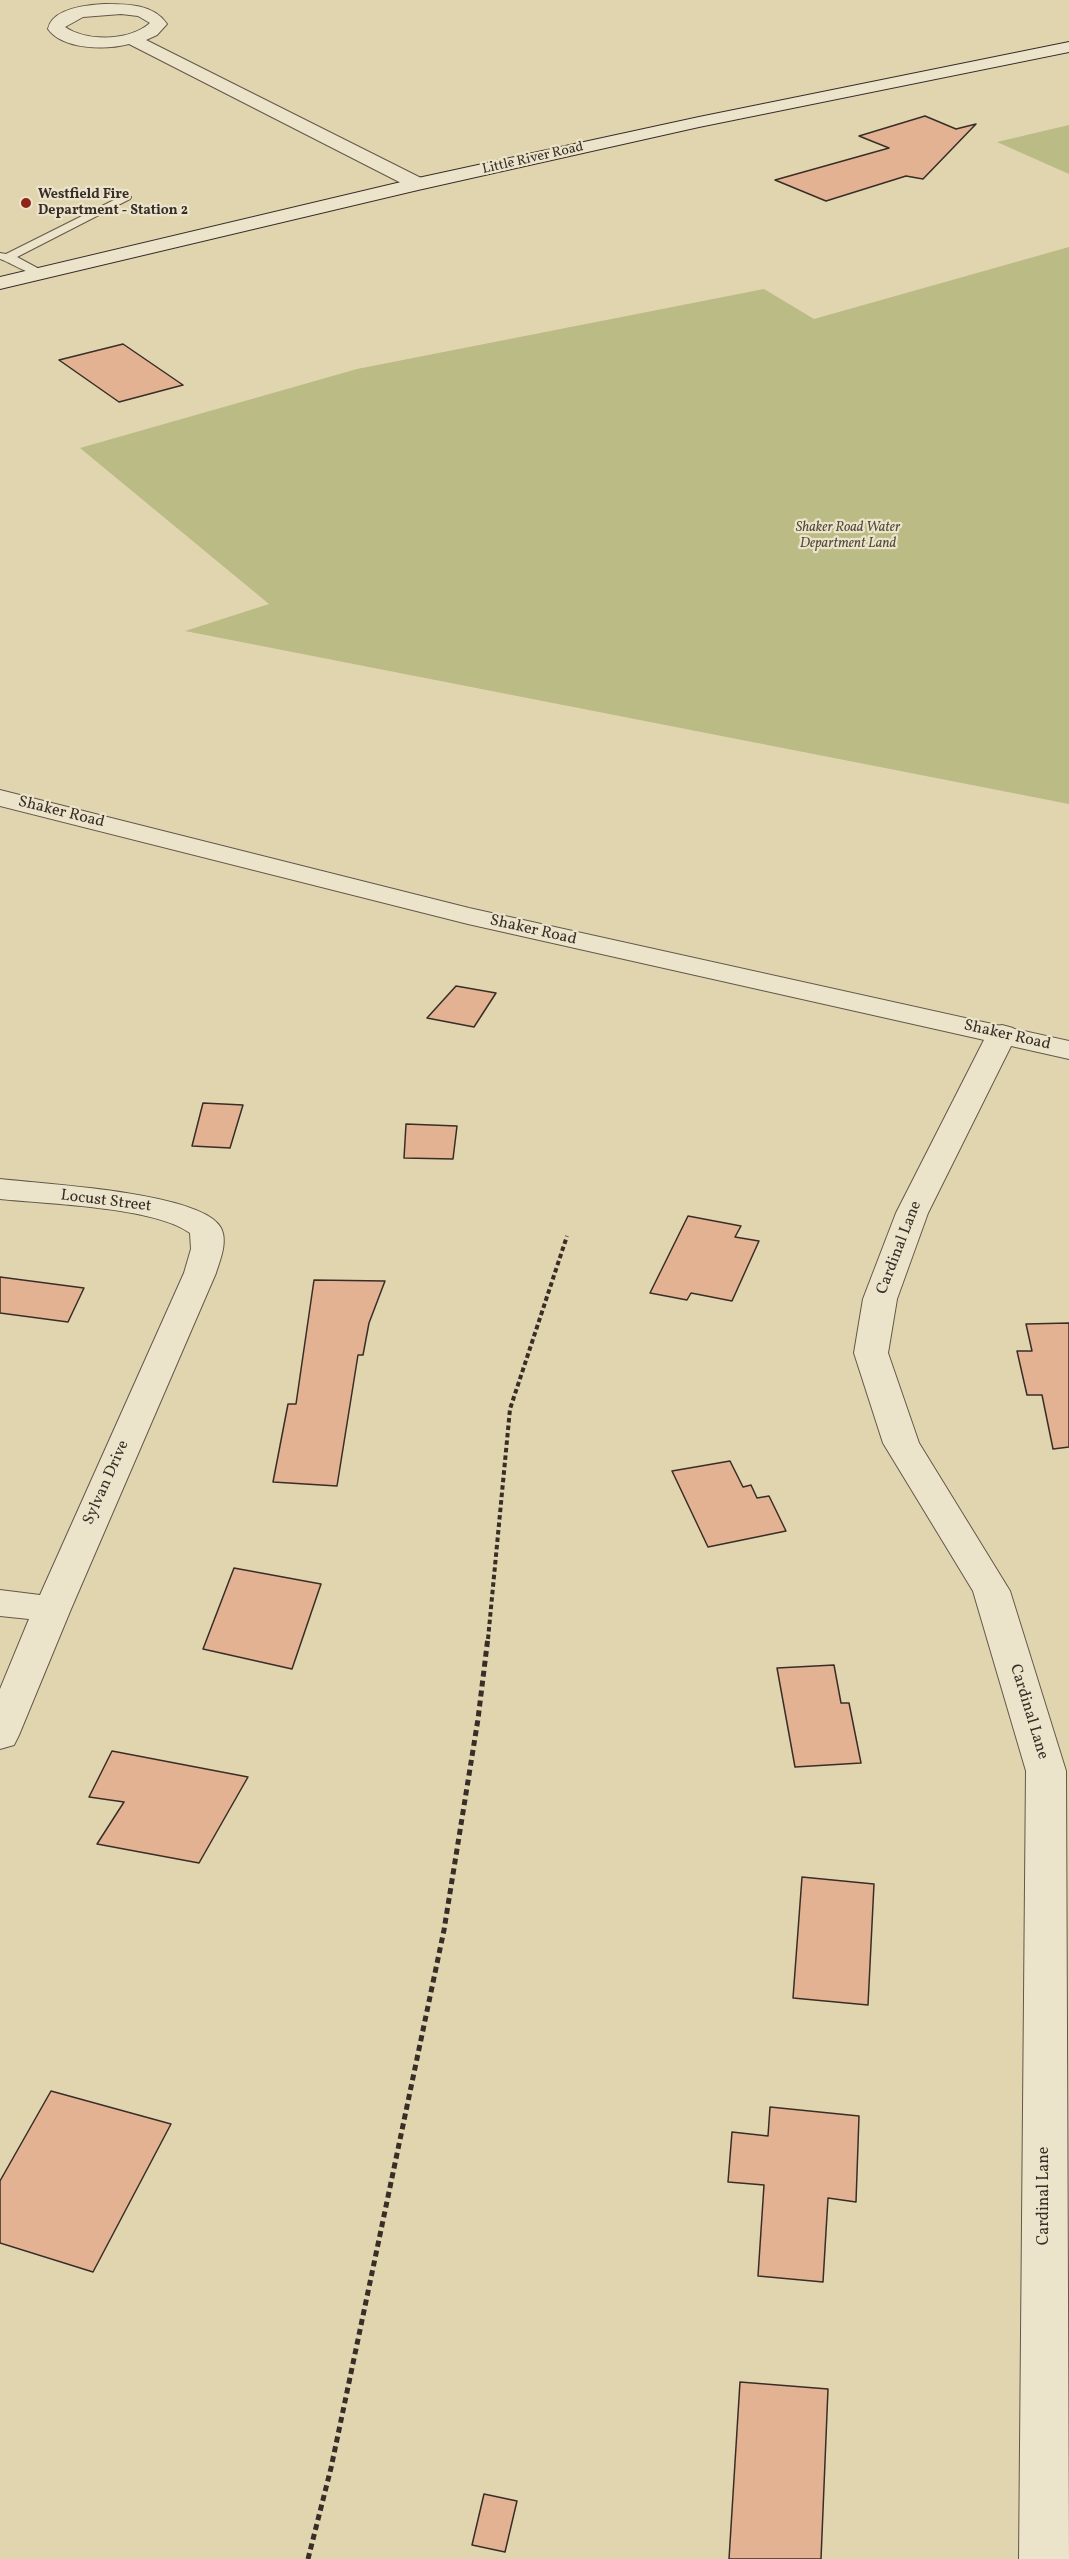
<!DOCTYPE html>
<html>
<head>
<meta charset="utf-8">
<style>
	body { margin:0 }
	canvas { display:block; background:#e0d5af }
</style>
</head>
<body>
<canvas width="1069" height="2559"></canvas>
<script>
const ctx = document.querySelector('canvas').getContext('2d');
ctx.lineJoin = 'round';
function fillPath(path, color) {
  ctx.fillStyle = color;
  ctx.fill(path, 'evenodd');
}
function strokePath(path, color, width, dash) {
  ctx.strokeStyle = color;
  ctx.lineWidth = width;
  ctx.lineCap = dash ? 'butt' : 'round';
  ctx.setLineDash(dash || []);
  ctx.stroke(path);
}
function write(font, color, halo, rows, align = 'center') {
  ctx.font = font + ' Vollkorn,serif';
  ctx.lineWidth = 4.5;
  ctx.setLineDash([]);
  ctx.textBaseline = 'middle';
  ctx.strokeStyle = halo;
  ctx.fillStyle = color;
  for (const [text, x, y, turn = 0] of rows) {
    ctx.save();
    ctx.translate(x, y);
    ctx.rotate((+turn || 0) * Math.PI / 180);
    ctx.textAlign = isNaN(turn) ? turn : align;
    if (halo) ctx.strokeText(text, 0, 0);
    ctx.fillText(text, 0, 0);
    ctx.restore();
  }
}
fillPath(new Path2D(`
	M1069 125V174L997 142Z
	M1069 247V804L185 631 269 604 80 448 357 369 764 289 814 319Z`), '#bbbb85');
const building = new Path2D(`
	M925 116 956 129 976 124 923 179 906 176 826 201 775 180 889 148 859 136Z
	M123 344 183 385 119 402 59 360Z
	M456 986 496 993 474 1027 427 1018Z
	M203 1103 243 1105 230 1148 192 1146Z
	M406 1124 457 1126 453 1159 404 1158Z
	M688 1216 741 1226 735 1237 759 1241 732 1301 691 1293 687 1300 650 1293Z
	M0 1277 84 1288 68 1322 0 1313Z
	M314 1280 385 1281 369 1323 363 1355H358L337 1486 273 1482 288 1404H296Z
	M1069 1323V1447L1053 1449 1042 1395H1027L1017 1351H1032L1026 1324Z
	M730 1461 743 1487 751 1485 757 1498 769 1496 786 1531 708 1547 672 1471Z
	M234 1568 321 1584 292 1669 203 1649Z
	M834 1665 841 1703H849L861 1763 795 1767 777 1668Z
	M112 1751 248 1777 199 1863 97 1844 124 1802 89 1797Z
	M802 1877 874 1884 868 2005 793 1998Z
	M51 2091 171 2124 93 2272 0 2243V2181Z
	M770 2107 859 2116 856 2202 828 2198 823 2282 758 2276 764 2185 728 2182 732 2132 768 2136Z
	M740 2382 828 2389 821 2559H729Z
	M484 2494 517 2501 505 2552 472 2545Z`);
fillPath(building, '#e2b292');
strokePath(building, '#392e27', 1.5);
const service = new Path2D(`
	M126 194 131 197 130 199 17 257 43 271V275C32 277 12 263 0 259V253L6 254Z`);
const minor = new Path2D(`
	M104 4C127 4 154 4 167 24L157 35 146 40 425 180 427 184 425 188H411L129 44C106 50 63 50 48 29 52 8 87 5 104 4ZM121 14 138 16 150 23C130 41 87 42 65 27L83 17Z
	M1002 1025 1013 1028 1017 1034 928 1213 897 1299 888 1353 919 1443 1010 1591 1066 1771 1069 2559H1019L1026 1771 973 1591 883 1443 854 1353 863 1299 896 1213 987 1034 991 1028Z
	M0 1179C41 1184 203 1192 221 1228 228 1242 220 1260 216 1273L71 1609 19 1735 14 1745 0 1749V1689L29 1619 0 1616V1590L40 1595 184 1273 191 1249 190 1233C155 1207 47 1204 0 1199Z`);
const tertiary = new Path2D(`
	M0 790 469 908 1069 1041V1059L468 924 0 806Z`);
const secondary = new Path2D(`
	M1069 42V52L699 127 418 190 0 289V277L418 178 699 117Z`);
strokePath(service, '#635849', 2);
strokePath(minor, '#635849', 2);
strokePath(tertiary, '#635849', 2);
strokePath(secondary, '#392e27', 2);
strokePath(new Path2D(`
	M488 1639 510 1409 567 1236`), '#392e27', 4, [4.5, 3]);
strokePath(new Path2D(`
	M308 2559 331 2468 444 1930 478 1719 488 1637`), '#392e27', 5, [6, 4]);
fillPath(service, '#ebe4cb');
fillPath(minor, '#ebe4cb');
fillPath(tertiary, '#ebe4cb');
fillPath(secondary, '#ebe4cb');
for (const [x, y, r, color] of [
	[26,203,6,"#8f2418"]
]) {
  const dot = new Path2D();
  dot.arc(x, y, r, 0, 2 * Math.PI);
  ctx.fillStyle = color;
  ctx.fill(dot);
  strokePath(dot, '#ebe4cb', 2);
}
write('14px', '#392e27', '#ebe4cb', [
	["Little River Road",533,159,-13]
]);
write('bold 14px', '#392e27', '#ebe4cb', [
	["Westfield Fire",38,195],
	["Department - Station 2",38,211]
], 'left');
write('italic 14px', '#534a3a', '#ebe4cb', [
	["Shaker Road Water",848,528],
	["Department Land",848,544]
]);
write('16px', '#392e27', '#ebe4cb', [
	["Shaker Road",61,813,14],
	["Shaker Road",533,931,13],
	["Shaker Road",1007,1036,13],
	["Locust Street",106,1202,7],
	["Cardinal Lane",900,1248,-69],
	["Sylvan Drive",107,1483,-66],
	["Cardinal Lane",1028,1712,73],
	["Cardinal Lane",1045,2196,-90]
]);
</script>
</body>
</html>
